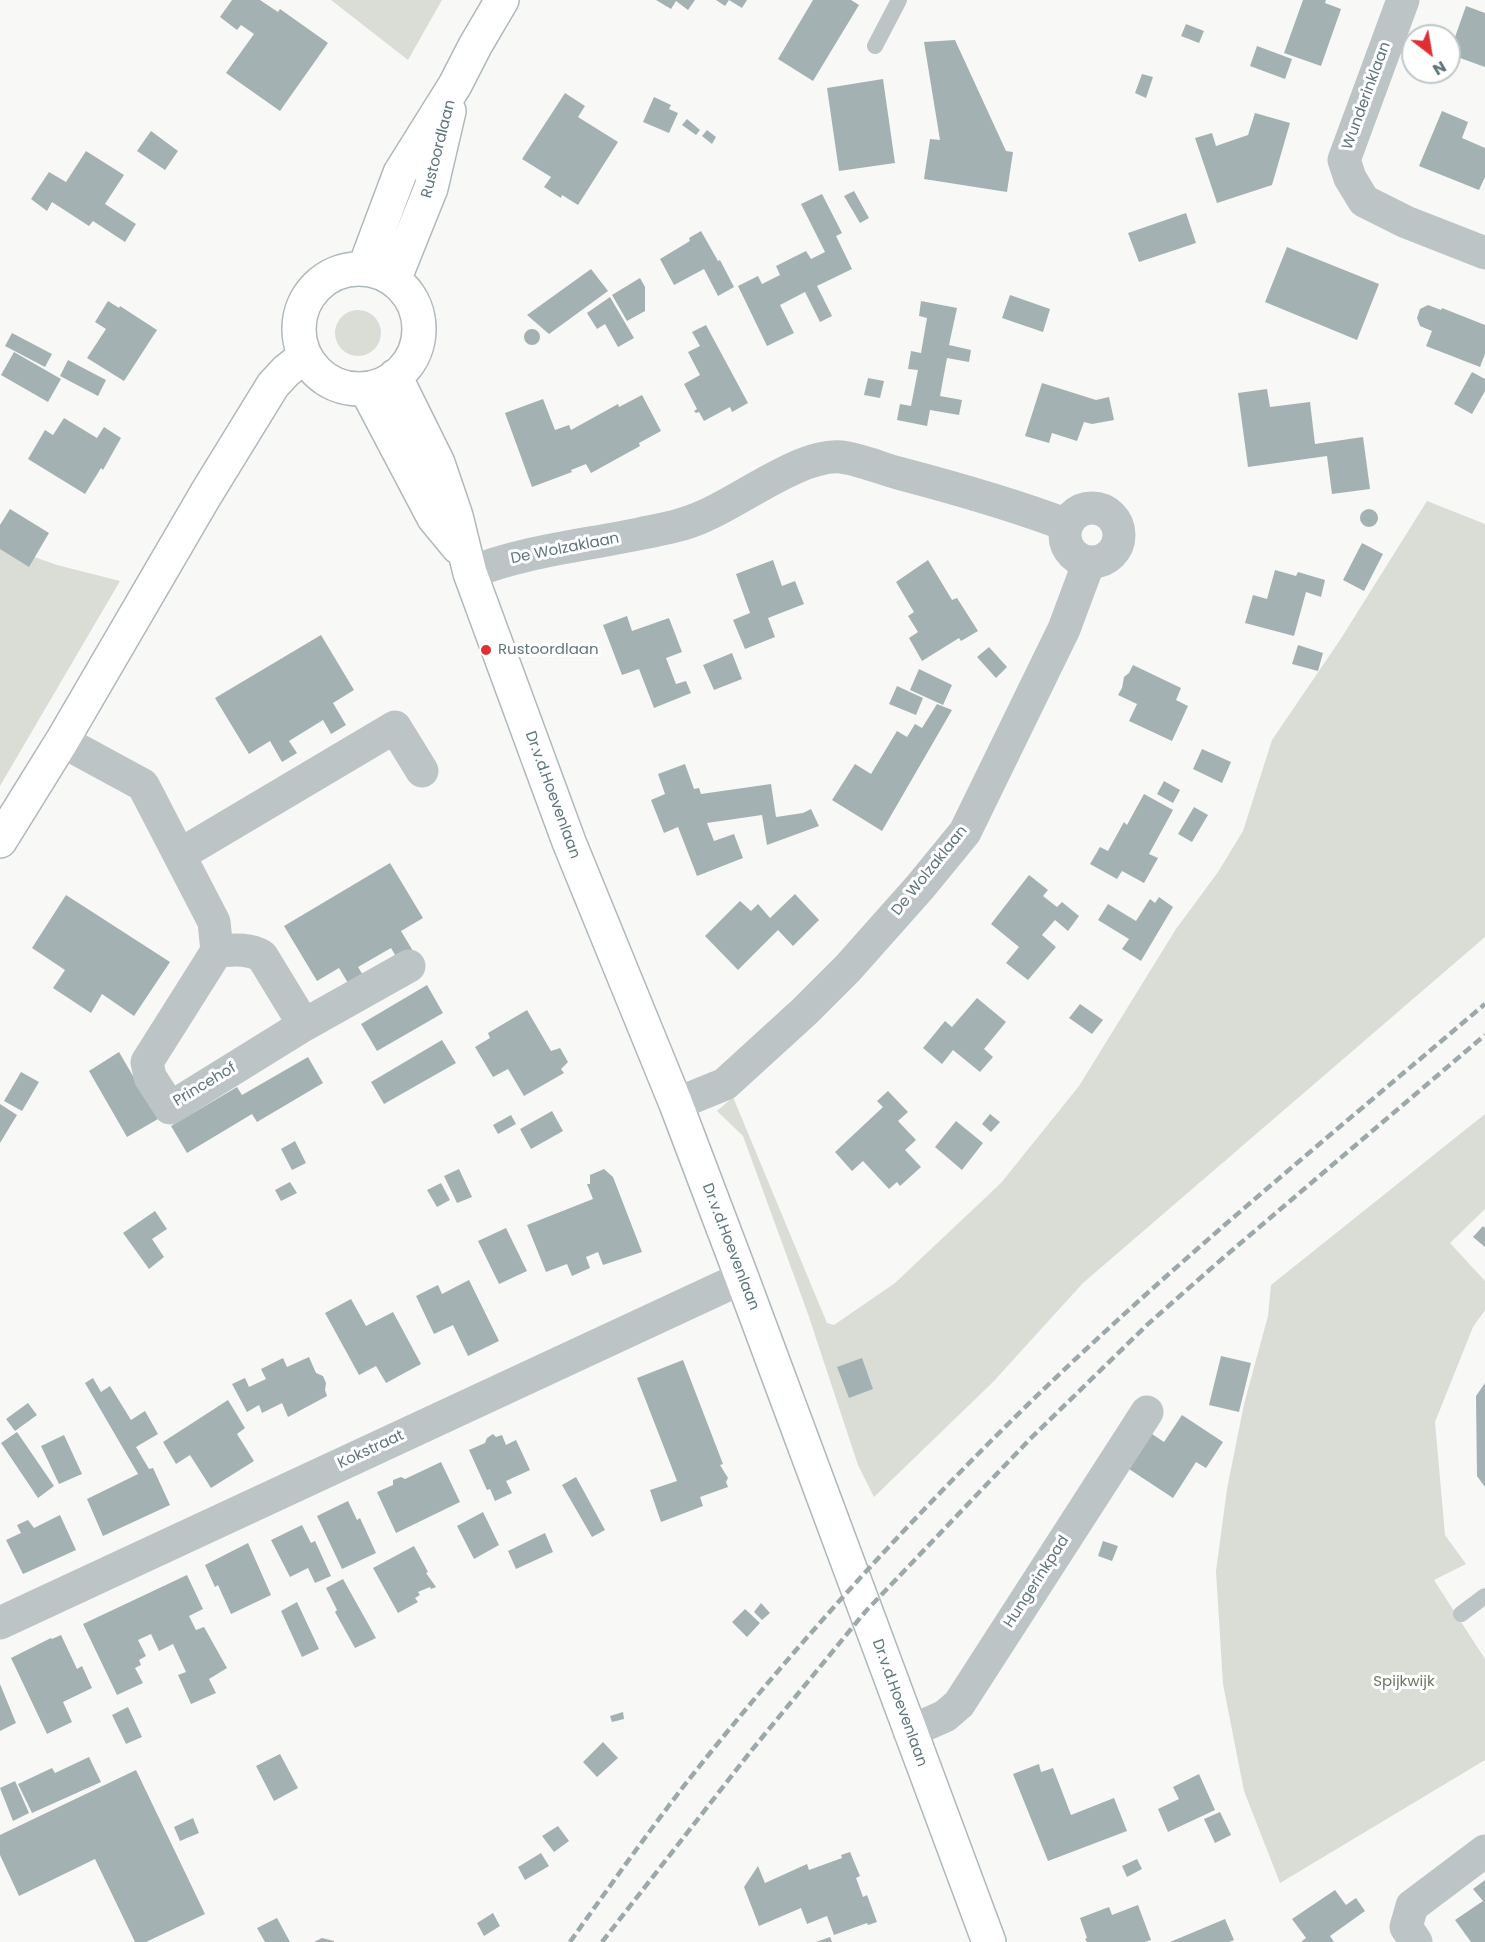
<!DOCTYPE html>
<html>
<head>
<meta charset="utf-8">
<style>
	body { margin:0 }
	#map { position:relative; width:1485px; height:1942px; overflow:hidden; background:#f8f8f6; font-family:Poppins,sans-serif }
	canvas { display:block }
	.north { position:absolute; left:1401px; top:24px; width:60px; height:60px; box-sizing:border-box; background:#fff; border:2px solid #bfc8ca; border-radius:50%; rotate:149deg; font-size:16px; font-weight:700; line-height:24px; text-align:center; color:#5f767a }
	.north::after { content:''; display:block; margin:auto; width:21px; height:27px; background:#e02e35; clip-path:polygon(50% 0,100% 100%,50% 72%,0 100%) }
</style>
</head>
<body>
<div id="map">
<canvas width="1485" height="1942"></canvas>
<div class="north">N</div>
</div>
<script>
const ctx = document.querySelector('canvas').getContext('2d');
ctx.lineJoin = 'round';
function fillPath(path, color) {
  ctx.fillStyle = color;
  ctx.fill(path, 'evenodd');
}
function strokePath(path, color, width, dash) {
  ctx.strokeStyle = color;
  ctx.lineWidth = width;
  ctx.lineCap = dash ? 'butt' : 'round';
  ctx.setLineDash(dash || []);
  ctx.stroke(path);
}
function write(font, color, halo, rows, align = 'center') {
  ctx.font = font + ' Poppins,sans-serif';
  ctx.lineWidth = 6;
  ctx.setLineDash([]);
  ctx.textBaseline = 'middle';
  ctx.strokeStyle = halo;
  ctx.fillStyle = color;
  for (const [text, x, y, turn = 0] of rows) {
    ctx.save();
    ctx.translate(x, y);
    ctx.rotate((+turn || 0) * Math.PI / 180);
    ctx.textAlign = isNaN(turn) ? turn : align;
    if (halo) ctx.strokeText(text, 0, 0);
    ctx.fillText(text, 0, 0);
    ctx.restore();
  }
}
fillPath(new Path2D(`
	M331 0H442L408 60Z
	M335 333a23 23 0 1 1 46 0a23 23 0 1 1-46 0Z
	M1427 501 1485 524V937L1083 1283 993 1382 874 1497 858 1465 808 1314 743 1136 717 1111 733 1097 827 1323 834 1325 895 1283 1001 1183 1079 1086 1176 929 1218 872 1243 831 1272 740 1340 640Z
	M0 542 3 546 57 565 120 581 0 786Z
	M1485 1114V1209L1450 1243 1485 1281V1310L1473 1327 1435 1422 1445 1535 1466 1564 1434 1580 1485 1659V1760L1280 1883 1244 1791 1223 1684 1216 1571 1227 1489 1244 1404 1268 1316 1271 1285Z`), '#daddd5');
fillPath(new Path2D(`
	M232 0H260L278 12 280 9 328 43 280 111 226 73 254 34 241 25 237 30 220 17Z
	M656 0H695L688 10 676 1 671 9Z
	M716 0H747L742 8 729 0 725 6Z
	M813 0H851L859 5 813 81 778 59Z
	M1303 0H1326L1325 3 1341 9 1321 66 1284 53Z
	M1466 6 1485 13V67L1449 54Z
	M1186 24 1204 31 1199 43 1181 36Z
	M955 40 1006 151 1013 152 1007 192 924 179 930 139 940 140 924 42Z
	M1257 46 1292 59 1285 79 1250 66Z
	M1142 74 1153 77 1146 98 1135 93Z
	M883 79 895 163 839 171 827 88Z
	M565 93 585 106 578 117 618 142 578 205 562 195 561 198 544 187 551 177 522 159Z
	M654 97 671 105 669 109 678 113 669 133 643 122Z
	M1442 111 1468 122 1462 138 1485 148V177L1479 190 1419 166Z
	M1255 113 1290 123 1272 185 1217 203 1195 138 1212 133 1216 146 1248 135Z
	M687 119 700 130 696 135 682 125Z
	M707 130 716 137 712 144 702 136Z
	M151 131 178 151 165 170 137 151Z
	M86 151 124 175 105 204 136 224 125 242 93 221 89 226 52 202 47 211 31 199 49 172 66 182Z
	M854 191 869 218 860 223 844 196Z
	M822 194 842 233 836 236 852 269 817 286 832 316 820 322 805 292 780 305 794 333 767 346 738 286 758 276 762 284 780 275 776 266 806 251 811 259 825 252 801 204Z
	M1186 213 1196 243 1139 262 1128 233Z
	M701 231 718 261 720 260 734 287 718 296 704 269 674 285 660 259 690 241 689 238Z
	M1287 247 1379 284 1357 340 1265 302Z
	M591 269 608 291 549 334 527 315Z
	M640 278 645 287V311L627 321 612 295Z
	M1010 295 1050 309 1043 332 1002 318Z
	M610 297 634 338 618 347 605 324 597 329 587 313Z
	M108 301 119 308 120 306 157 330 124 381 87 358 106 329 95 322Z
	M921 301 957 308 949 345 971 350 969 362 947 358 940 396 962 400 959 415 930 410 927 426 897 420 900 404 911 406 918 370 908 369 911 351 921 353 927 318 919 316Z
	M1428 305 1441 310 1442 308 1485 325V354L1480 367 1426 346 1432 331 1420 326 1417 318 1420 309Z
	M706 325 748 403 732 412 730 407 704 421 699 412 696 413 694 411 697 409 684 384 700 375 688 352 700 346 692 332Z
	M524 337a8 8 0 1 1 16 0a8 8 0 1 1-16 0Z
	M12 333 52 354 45 367 5 346Z
	M14 352 61 379 48 402 1 375Z
	M68 360 106 380 98 396 60 376Z
	M1472 372 1485 379V391L1472 414 1454 404Z
	M868 378 884 381 880 398 864 395Z
	M1042 383 1096 400 1109 397 1114 420 1092 424 1084 422 1077 441 1052 433 1049 443 1025 436Z
	M1267 389 1270 407 1310 402 1315 444 1363 437 1370 489 1332 494 1327 456 1248 467 1238 393Z
	M642 395 661 431 639 443 640 446 591 473 586 464 571 470 572 472 532 487 505 413 543 399 555 430 569 425 571 430 618 404 619 407Z
	M64 418 97 438 104 427 121 438 103 470 101 468 85 494 28 459 45 430 53 435Z
	M1360 518a9 9 0 1 1 18 0a9 9 0 1 1-18 0Z
	M10 509 49 533 29 567 0 549V525Z
	M1362 543 1383 554 1364 591 1343 580Z
	M773 560 782 586 795 581 804 604 768 618 775 637 745 649 733 620 750 613 736 574Z
	M928 560 952 600 957 598 978 631 961 641 959 638 922 661 909 638 918 632 908 616 914 612 896 582Z
	M1275 570 1296 576 1298 572 1325 580 1321 597 1306 592 1294 636 1245 623 1253 595 1267 599Z
	M627 616 632 631 669 618 682 652 666 658 676 684 686 681 691 693 654 708 639 669 622 675 603 625Z
	M321 635 354 690 333 703 346 725 331 734 323 720 289 741 297 753 282 762 270 741 249 754 215 698Z
	M1298 645 1323 653 1318 671 1292 664Z
	M989 647 1007 667 996 678 977 657Z
	M732 653 742 679 714 690 703 665Z
	M1133 665 1181 688 1176 700 1188 706 1172 741 1129 721 1137 704 1118 695 1122 688 1124 677 1129 673Z
	M919 669 952 685 943 705 910 690Z
	M897 686 923 698 916 715 889 704Z
	M937 704 952 710 882 831 832 800 855 764 871 774 897 731 907 737 915 724 922 728Z
	M1202 749 1231 762 1222 783 1193 769Z
	M685 764 694 789 699 788 701 794 771 784 776 817 803 813 811 809 819 826 767 845 762 815 707 823 714 841 734 834 743 858 697 876 678 827 664 833 651 800 665 794 658 774Z
	M1164 781 1180 790 1173 803 1157 794Z
	M1144 794 1173 810 1149 854 1158 858 1144 883 1122 871 1117 879 1090 864 1100 847 1108 851 1124 822 1127 825Z
	M1194 807 1208 815 1192 842 1178 834Z
	M390 863 423 918 401 931 413 951 398 960 391 948 358 967 366 980 351 988 339 968 317 981 284 926Z
	M1029 875 1048 890 1043 896 1057 907 1062 902 1079 916 1068 931 1055 920 1042 935 1056 947 1028 980 1006 963 1019 947 991 924Z
	M795 894 819 920 793 946 778 930 738 970 705 936 740 901 751 911 758 904 770 918Z
	M66 895 170 962 134 1016 102 994 91 1013 53 988 65 970 32 948Z
	M1159 897 1173 907 1141 961 1122 949 1129 939 1098 920 1108 904 1136 921 1150 899 1155 903Z
	M427 985 443 1013 377 1051 361 1024Z
	M977 998 1006 1022 984 1049 993 1057 980 1072 953 1050 942 1064 923 1048 945 1021 952 1027Z
	M1080 1004 1103 1020 1092 1034 1069 1018Z
	M527 1010 551 1051 560 1048 568 1062 561 1069 564 1073 524 1096 508 1069 493 1077 475 1047 490 1038 488 1033Z
	M442 1040 456 1063 384 1104 371 1082Z
	M119 1052 158 1119 127 1137 89 1071Z
	M308 1057 323 1083 257 1122 252 1114 187 1153 171 1126 237 1087 242 1095Z
	M21 1072 39 1082 22 1111 4 1101Z
	M888 1091 908 1112 898 1121 916 1140 905 1150 921 1167 900 1186 897 1182 889 1189 863 1161 852 1171 835 1152 883 1107 877 1101Z
	M0 1104 17 1115 0 1143Z
	M552 1111 563 1131 531 1149 520 1129Z
	M990 1114 1000 1122 991 1132 982 1124Z
	M511 1115 516 1124 498 1134 493 1125Z
	M956 1121 983 1143 962 1170 935 1147Z
	M295 1141 306 1163 292 1170 281 1149Z
	M459 1169 472 1197 457 1203 444 1176Z
	M604 1169 613 1177 642 1252 603 1265 598 1252 586 1257 590 1268 572 1276 567 1264 546 1272 527 1225 593 1199 587 1184H590V1175Z
	M290 1182 297 1193 281 1201 275 1190Z
	M441 1183 450 1200 437 1207 427 1190Z
	M155 1211 167 1229 152 1239 164 1257 149 1269 123 1233Z
	M1483 1226 1485 1228V1247L1473 1237Z
	M506 1228 527 1271 499 1284 478 1241Z
	M469 1280 499 1341 468 1356 453 1325 434 1334 416 1296 438 1285 442 1294Z
	M351 1299 366 1326 393 1312 421 1364 386 1383 376 1366 359 1375 325 1313Z
	M1221 1356 1251 1363 1239 1412 1209 1405Z
	M309 1357 316 1373 323 1376 326 1383 325 1390 327 1396 288 1417 282 1403 262 1413 259 1405 247 1412 232 1384 245 1378 249 1387 266 1379 261 1369 283 1358 287 1367Z
	M862 1358 873 1389 849 1398 837 1367Z
	M683 1360 723 1464 720 1465 728 1478 726 1482 728 1487 700 1497 703 1506 661 1522 650 1490 677 1481 637 1378Z
	M93 1378 101 1392 110 1386 131 1420 145 1411 158 1434 136 1447 149 1469 153 1468 170 1505 103 1536 87 1499 138 1474 85 1383Z
	M1485 1383V1487L1477 1476 1476 1396Z
	M228 1400 245 1428 237 1434 254 1461 211 1488 190 1455 176 1464 163 1442Z
	M28 1403 37 1415 15 1431 6 1419Z
	M1182 1415 1223 1442 1206 1468 1196 1462 1173 1498 1129 1469 1152 1434 1164 1442Z
	M17 1432 54 1486 38 1498 1 1443Z
	M493 1434 496 1437 502 1435 506 1445 516 1440 530 1470 506 1481 512 1493 495 1501 490 1489 487 1490 469 1450 485 1443 487 1438Z
	M64 1435 82 1474 59 1484 41 1446Z
	M441 1462 460 1502 396 1533 377 1492 393 1485V1480L401 1477 405 1479Z
	M576 1477 605 1530 592 1537 562 1485Z
	M348 1501 357 1520 360 1518 376 1553 342 1569 317 1516Z
	M483 1512 499 1545 474 1559 457 1526Z
	M60 1515 76 1550 23 1574 6 1540 21 1533 17 1525 28 1520 34 1528Z
	M302 1525 311 1543 315 1541 331 1576 315 1583 308 1568 290 1577 271 1540Z
	M545 1533 553 1552 516 1569 508 1551Z
	M1103 1541 1118 1546 1112 1561 1098 1556Z
	M248 1543 271 1595 231 1614 218 1585 215 1587 205 1565Z
	M414 1546 428 1572 426 1573 436 1587 431 1589 430 1587 418 1592 420 1595 415 1598 418 1602 398 1613 373 1568Z
	M187 1575 203 1609 189 1616 196 1630 204 1627 227 1668 209 1679 216 1693 191 1704 178 1675 186 1672 173 1644 159 1651 151 1634 138 1640 146 1656 139 1660 141 1665 135 1668 143 1683 117 1695 83 1624Z
	M343 1579 376 1638 355 1648 335 1612 337 1610 326 1588Z
	M297 1602 319 1649 302 1657 281 1611Z
	M761 1603 770 1613 762 1620 754 1612Z
	M745 1609 760 1623 747 1637 732 1622Z
	M61 1635 77 1669 82 1666 92 1688 63 1702 72 1722 47 1734 11 1658 51 1638 52 1639Z
	M0 1684 16 1723 0 1731Z
	M128 1707 142 1737 126 1744 112 1715Z
	M623 1712 624 1719 612 1722 610 1716Z
	M603 1742 618 1758 597 1777 583 1762Z
	M280 1754 298 1788 274 1801 256 1766Z
	M89 1757 101 1782 32 1813 18 1784 52 1768 55 1773Z
	M1039 1764 1041 1772 1053 1768 1071 1815 1114 1798 1127 1831 1048 1861 1013 1774Z
	M136 1770 205 1914 146 1942H135L95 1859 19 1896 0 1855V1835Z
	M1199 1774 1215 1810 1168 1832 1158 1809 1179 1799 1173 1787Z
	M15 1781 29 1813 13 1821 0 1788Z
	M1220 1812 1231 1835 1215 1843 1204 1819Z
	M193 1818 199 1833 180 1841 174 1827Z
	M558 1826 569 1841 554 1852 542 1836Z
	M850 1852 860 1876 856 1878 863 1897 867 1895 877 1922 868 1925 867 1923 834 1935 827 1916 807 1924 801 1908 759 1926 744 1887 758 1866 765 1883 807 1864 809 1870 842 1858 841 1855Z
	M541 1853 549 1866 525 1880 518 1867Z
	M1137 1859 1142 1869 1127 1877 1122 1866Z
	M1485 1880V1942H1471L1455 1920 1483 1901 1473 1889Z
	M1335 1890 1346 1905 1356 1898 1365 1911 1330 1936 1334 1942H1301L1306 1938 1292 1919Z
	M1138 1905 1151 1940 1145 1942H1087L1085 1939 1087 1938 1080 1918 1109 1907 1112 1915Z
	M493 1913 500 1926 484 1936 477 1923Z
	M277 1918 290 1942H265L257 1928Z
	M1225 1919 1234 1940 1229 1942H1170Z
	M830 1937 832 1942H816Z
	M322 1938 334 1941V1942H314Z`), '#a4b1b3');
const secondary = new Path2D(`
	M299 329a60 60 0 1 1 120 0a60 60 0 1 1-120 0Z
	M364 269 400 173 455 85 475 46 502 0
	M394 280 431 188 449 111
	M395 376 438 463 456 516 470 573 569 842 676 1104 742 1278 989 1942
	M366 389 434 518 458 547
	M0 841 62 741 206 494 273 385 286 371 305 356`);
strokePath(secondary, '#afb9bb', 36);
strokePath(new Path2D(`
	M875 46 899 0
	M1461 1614 1485 1596`), '#bdc4c6', 16);
strokePath(new Path2D(`
	M1403 0 1344 160 1350 178 1364 201 1406 222 1485 253
	M1065 535a27 27 0 1 1 54 0a27 27 0 1 1-54 0Z
	M470 573C522 551 588 545 643 533 664 529 685 525 704 516 742 500 800 454 841 457 859 459 880 468 898 473 955 488 1012 504 1067 525
	M62 741 143 785 214 922 217 951C234 950 248 948 262 956L304 1025 409 966
	M181 854 395 727 422 771
	M217 951 147 1062 150 1077 170 1108 304 1025
	M676 1104 725 1084 805 1011 848 968 920 887 965 832 1064 629 1089 562
	M0 1623 742 1278
	M909 1732 945 1716 959 1704 1147 1412
	M1416 1942 1406 1927 1412 1906 1485 1851`), '#bdc4c6', 33);
strokePath(secondary, '#fff', 33);
strokePath(new Path2D(`
	M570 1942C607 1890 644 1838 683 1787 782 1661 890 1541 1004 1428 1156 1277 1323 1142 1485 1004
	M602 1942 751 1751 865 1612 1030 1439 1148 1324 1223 1258 1485 1035`), '#9da8ab', 4.5, [9, 4.5]);
for (const [x, y, r, color] of [
	[486,650,6,"#e02e35"]
]) {
  const dot = new Path2D();
  dot.arc(x, y, r, 0, 2 * Math.PI);
  ctx.fillStyle = color;
  ctx.fill(dot);
  strokePath(dot, '#fff', 2);
}
write('15px', '#5f767a', '#fff', [
	["Wunderinklaan",1367,96,-70],
	["Rustoordlaan",439,149,-76],
	["De Wolzaklaan",565,549,-11],
	["Dr.v.d.Hoevenlaan",552,795,70],
	["De Wolzaklaan",930,871,-51],
	["Princehof",205,1085,-31],
	["Dr.v.d.Hoevenlaan",730,1247,69],
	["Kokstraat",371,1450,-25],
	["Hungerinkpad",1037,1582,-57],
	["Dr.v.d.Hoevenlaan",899,1703,70]
]);
write('15px', '#5f767a', '#fff', [
	["Rustoordlaan",498,650]
], 'left');
write('15px', '#6c7863', '#fff', [
	["Spijkwijk",1404,1682]
]);
</script>
</body>
</html>
